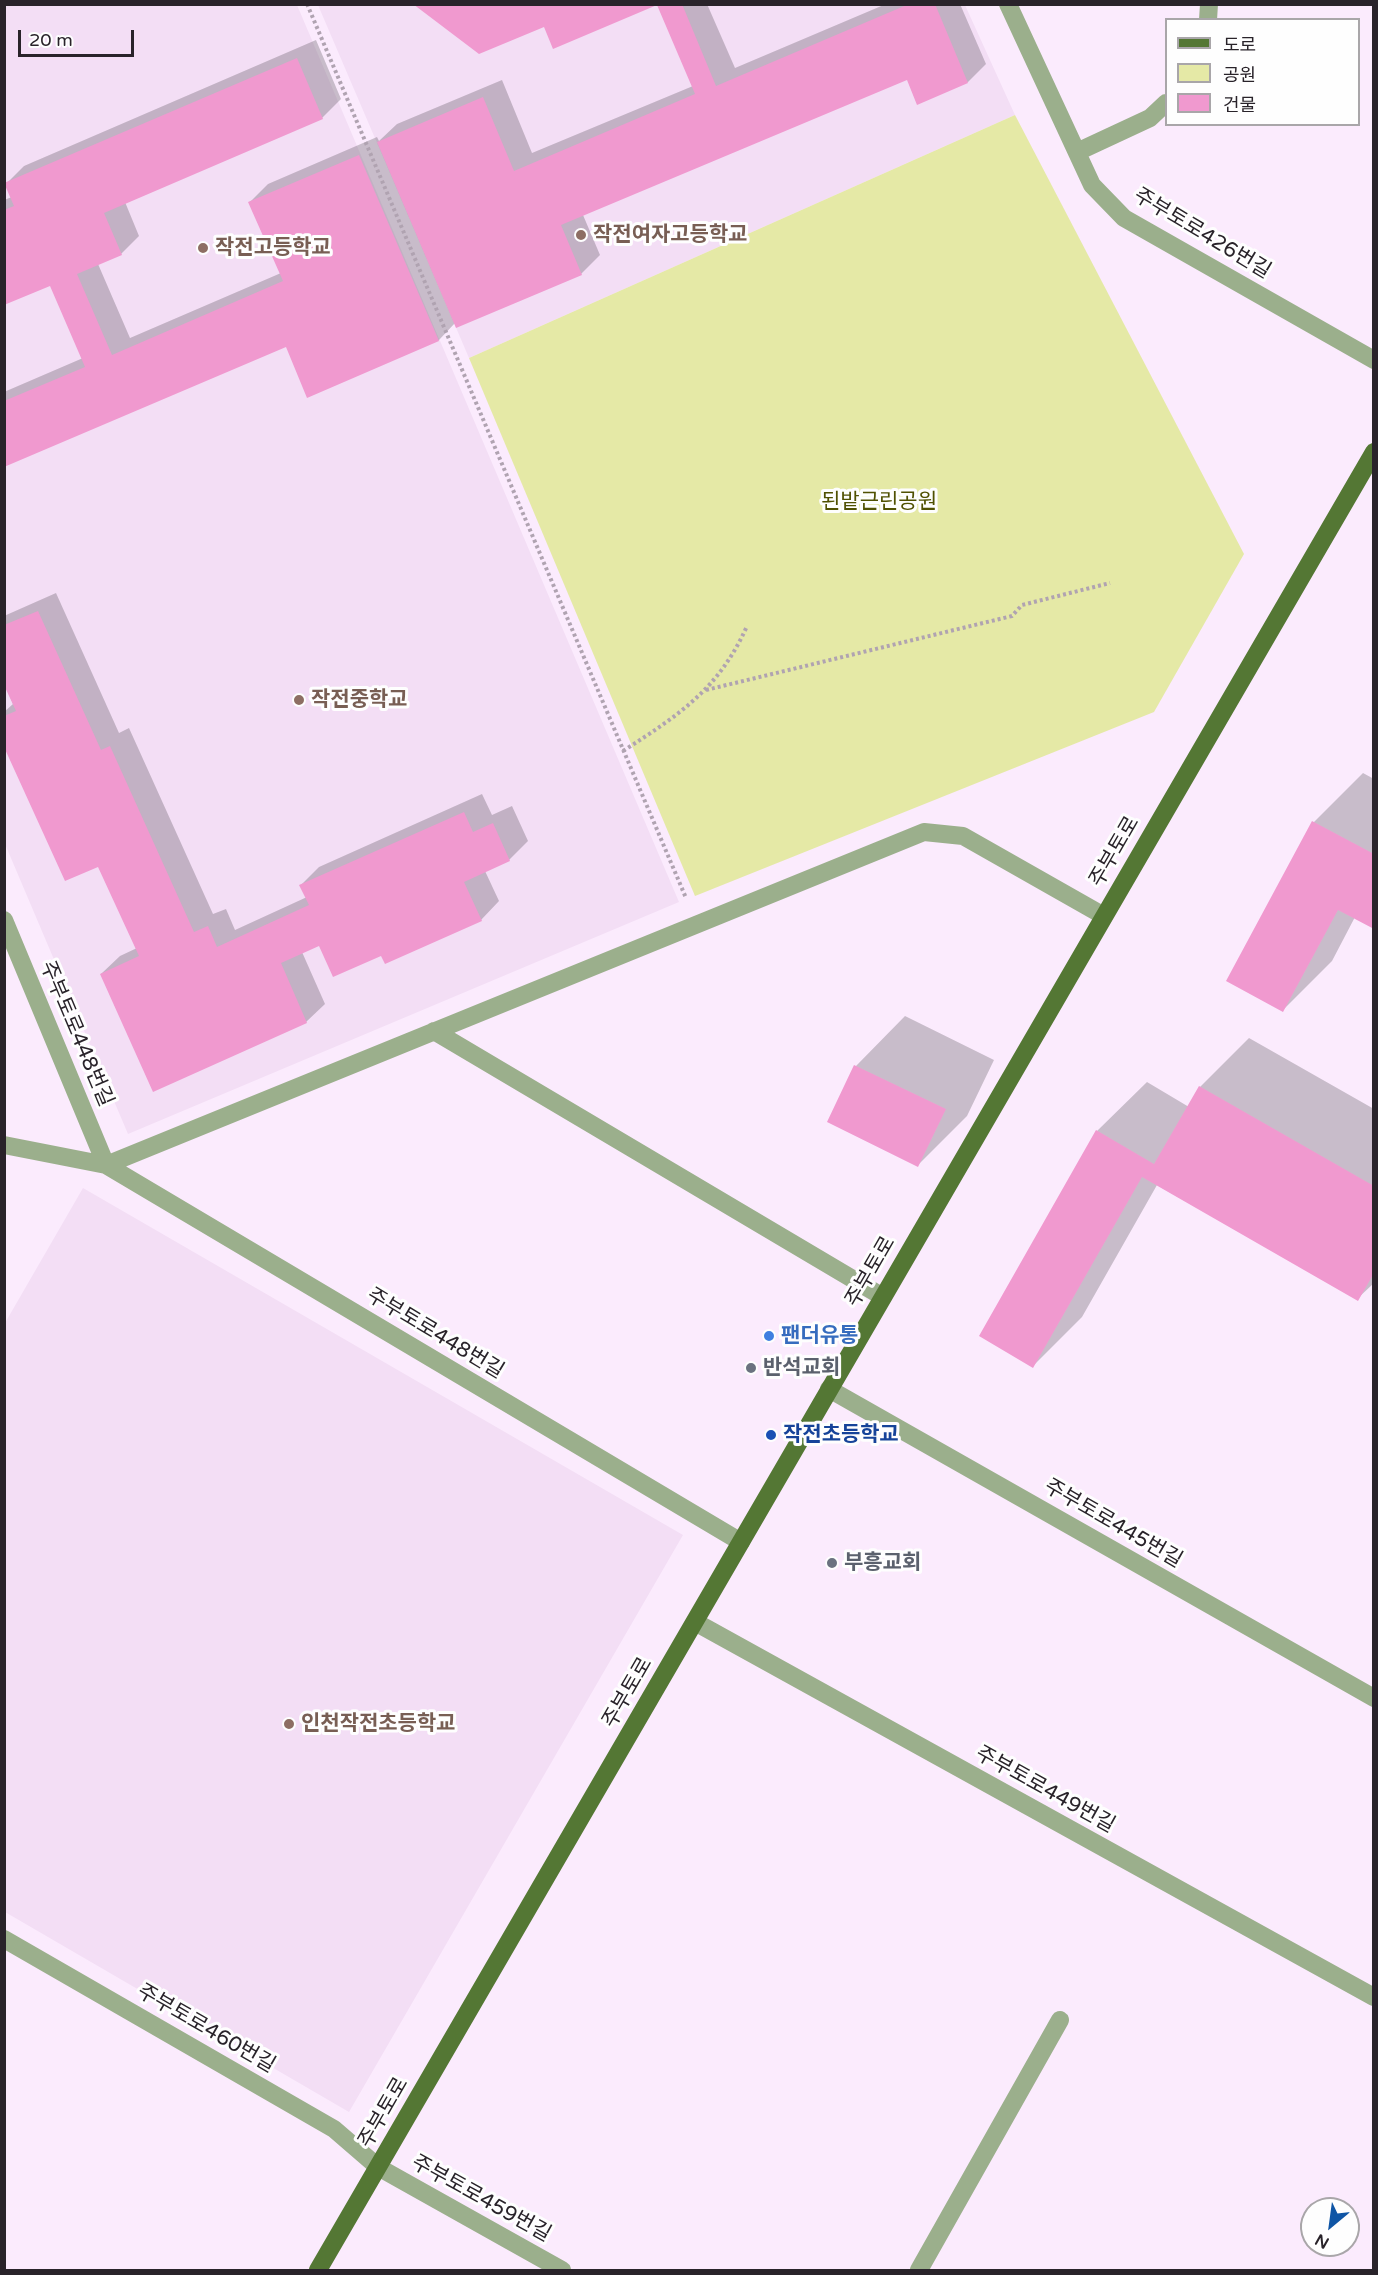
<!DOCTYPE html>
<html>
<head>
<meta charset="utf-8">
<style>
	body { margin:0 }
	#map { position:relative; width:1378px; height:2275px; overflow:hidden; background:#fbebfd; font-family:"Varela Round","Noto Sans KR",sans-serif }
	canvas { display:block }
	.frame { position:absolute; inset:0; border:6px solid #29232a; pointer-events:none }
	.legend { position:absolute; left:1165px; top:18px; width:195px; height:108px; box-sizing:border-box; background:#fefefe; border:2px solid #a9a6a9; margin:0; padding:8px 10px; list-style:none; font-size:18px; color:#29232a }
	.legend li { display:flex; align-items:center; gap:12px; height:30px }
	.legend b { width:30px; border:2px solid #a9a6a9 }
	.north { position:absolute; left:1300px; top:2197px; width:60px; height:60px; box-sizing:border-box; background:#fefefe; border:2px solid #a9a6a9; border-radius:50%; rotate:209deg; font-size:16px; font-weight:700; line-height:24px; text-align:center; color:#29232a }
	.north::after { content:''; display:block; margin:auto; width:21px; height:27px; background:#0f55a5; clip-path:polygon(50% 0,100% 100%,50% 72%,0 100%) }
	.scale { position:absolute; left:18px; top:30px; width:116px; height:27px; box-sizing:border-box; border:3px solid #29232a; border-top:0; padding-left:8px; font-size:18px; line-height:21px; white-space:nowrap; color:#29232a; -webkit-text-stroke:4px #fefefe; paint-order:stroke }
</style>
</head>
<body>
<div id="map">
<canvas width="1378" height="2275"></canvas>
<div class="frame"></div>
<ul class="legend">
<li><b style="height:8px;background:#547734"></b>도로</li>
<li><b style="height:16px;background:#e5e9a6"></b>공원</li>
<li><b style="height:16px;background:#f099cf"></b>건물</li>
</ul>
<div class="north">N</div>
<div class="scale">20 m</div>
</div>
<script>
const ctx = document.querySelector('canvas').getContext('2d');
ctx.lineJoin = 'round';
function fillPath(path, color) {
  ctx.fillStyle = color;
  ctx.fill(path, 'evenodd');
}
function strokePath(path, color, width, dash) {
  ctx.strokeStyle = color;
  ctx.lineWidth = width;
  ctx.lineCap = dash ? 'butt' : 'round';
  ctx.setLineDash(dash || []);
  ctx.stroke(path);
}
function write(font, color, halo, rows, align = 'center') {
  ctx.font = font + ' "Varela Round","Noto Sans KR",sans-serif';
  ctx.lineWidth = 6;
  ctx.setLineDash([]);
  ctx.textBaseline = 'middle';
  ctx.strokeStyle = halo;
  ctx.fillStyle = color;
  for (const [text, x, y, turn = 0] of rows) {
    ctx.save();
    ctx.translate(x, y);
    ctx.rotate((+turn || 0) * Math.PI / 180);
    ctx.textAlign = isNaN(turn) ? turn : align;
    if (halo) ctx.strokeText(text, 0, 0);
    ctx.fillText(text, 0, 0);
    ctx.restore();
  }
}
fillPath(new Path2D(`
	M4 5H297L679 902 128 1134 5 844Z
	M318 5H965L1015 115 469 358Z
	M83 1188 683 1535 349 2112 5 1912V1323Z`), '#f3def5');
fillPath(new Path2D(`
	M1015 115 1244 554 1154 712 695 896 469 358Z`), '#e5e9a6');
fillPath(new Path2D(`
	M659 4H707L735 68 886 4H960L986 64 968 82 907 78 583 215 600 255 581 274 455 323 439 340 308 396 286 345 4 466V392L83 358 50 284 4 304V200L12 197 6 184 24 166 316 40 341 99 322 118 125 202 139 236 121 254 98 264 130 338 281 273 250 202 268 184 377 137 379 141 397 124 502 80 532 153 693 86Z
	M56 593 119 733 129 728 213 914 226 909 235 930 307 897 301 885 319 867 482 794 492 815 512 806 528 841 509 860 485 871 499 901 481 920 382 954 320 944 302 952 325 1004 306 1022 101 974 120 956 137 948 99 865 4 743V712L13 704 4 681V616Z
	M1363 773 1374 779V927L1355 917 1332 961 1283 1010 1314 822Z
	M905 1016 994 1060 967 1116 918 1165 829 1122 856 1066Z
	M1249 1038 1374 1109V1283L1357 1299 1157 1185 1082 1317 1033 1366 1097 1131 1147 1082 1189 1107 1200 1087Z`), '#0003');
fillPath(new Path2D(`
	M413 4H682L716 86 909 4H935L968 83 917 105 907 80 561 225 582 275 456 328 377 142 483 97 514 171 695 94 657 5 553 49 544 27 479 54Z
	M297 58 323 119 104 213 122 255 77 274 112 355 283 281 248 202 359 155 439 341 307 398 286 347 4 467V401L85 367 50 286 4 305V210L14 206 4 183Z
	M38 611 101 750 110 746 194 932 208 926 217 947 309 905 299 885 464 812 473 832 493 823 510 861 464 882 482 921 385 964 381 956 333 977 319 946 281 963 307 1023 153 1092 100 974 139 956 98 867 65 881 4 747V716L16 711 4 685V625Z
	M1312 821 1374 854V929L1338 910 1283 1012 1226 981Z
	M854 1065 946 1109 918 1167 827 1122Z
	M1199 1086 1374 1186V1273L1358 1301 1142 1177 1033 1368 979 1336 1096 1130 1154 1164Z`), '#f099cf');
strokePath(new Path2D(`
	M307 4 686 898
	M706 690 1012 616 1022 605 1110 583
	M623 751C679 715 719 689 747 626`), '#b0a3b1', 4, [3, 3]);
strokePath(new Path2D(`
	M1008 4 1092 185 1124 218 1374 360
	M1208 20 1209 4
	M1077 152 1150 118 1166 103
	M4 920 106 1165 741 1542
	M434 1031 883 1297
	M4 1145 106 1165 924 832 963 836 1104 916
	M829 1389 1374 1698
	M695 1622 1374 1997
	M4 1939 334 2129 378 2167 562 2270
	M919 2270 1060 2020`), '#9baf8c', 18);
strokePath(new Path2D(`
	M318 2270 1374 452`), '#547734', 18);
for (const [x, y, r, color] of [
	[581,235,6,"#8d6e63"],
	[203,248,6,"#8d6e63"],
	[299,700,6,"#8d6e63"],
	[769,1336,6,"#3f7fe0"],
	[751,1368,6,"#6b7280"],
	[771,1435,6,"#1a4fb4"],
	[832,1563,6,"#6b7280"],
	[289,1724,6,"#8d6e63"]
]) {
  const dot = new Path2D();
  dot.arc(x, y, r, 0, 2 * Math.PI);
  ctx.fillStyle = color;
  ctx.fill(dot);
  strokePath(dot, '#fefefe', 2);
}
write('21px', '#29232a', '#fefefe', [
	["주부토로426번길",1202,234,31],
	["주부토로",1115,852,-60],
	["주부토로448번길",76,1034,67],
	["주부토로",871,1272,-60],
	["주부토로448번길",435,1334,31],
	["주부토로445번길",1113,1524,30],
	["주부토로",628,1693,-60],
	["주부토로449번길",1045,1790,29],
	["주부토로460번길",206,2029,30],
	["주부토로",384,2113,-60],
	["주부토로459번길",481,2199,29]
]);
write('bold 21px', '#785e54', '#fefefe', [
	["작전여자고등학교",593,235],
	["작전고등학교",215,248],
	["작전중학교",311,700],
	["인천작전초등학교",301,1724]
], 'left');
write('21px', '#505102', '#fefefe', [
	["된밭근린공원",879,502]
]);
write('bold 21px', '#366cbe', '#fefefe', [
	["팬더유통",781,1336]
], 'left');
write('bold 21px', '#5b616d', '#fefefe', [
	["반석교회",763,1368],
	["부흥교회",844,1563]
], 'left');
write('bold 21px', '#164399', '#fefefe', [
	["작전초등학교",783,1435]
], 'left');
</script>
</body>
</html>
